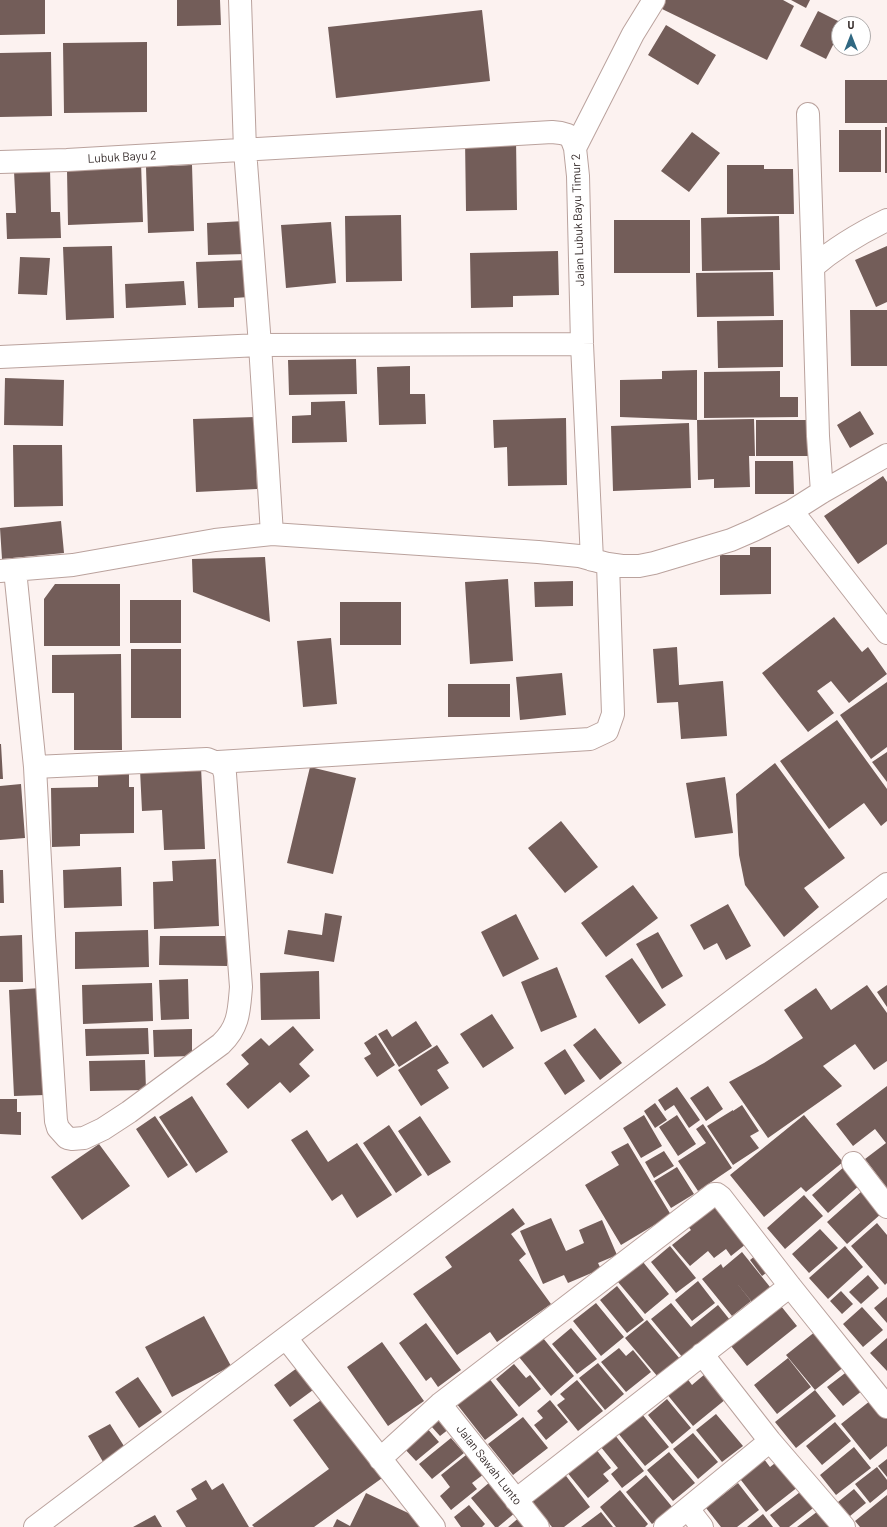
<!DOCTYPE html>
<html>
<head>
<meta charset="utf-8">
<style>
	body { margin:0 }
	#map { position:relative; width:887px; height:1527px; overflow:hidden; background:#fcf2f0; font-family:Barlow,sans-serif }
	canvas { display:block }
	.north { position:absolute; left:831px; top:16px; width:40px; height:40px; box-sizing:border-box; background:#fff; border:1px solid #afabab; border-radius:50%; rotate:0deg; font-size:11px; font-weight:700; line-height:16px; text-align:center; color:#372d2c }
	.north::after { content:''; display:block; margin:auto; width:14px; height:18px; background:#306882; clip-path:polygon(50% 0,100% 100%,50% 72%,0 100%) }
</style>
</head>
<body>
<div id="map">
<canvas width="887" height="1527"></canvas>
<div class="north">U</div>
</div>
<script>
const ctx = document.querySelector('canvas').getContext('2d');
ctx.lineJoin = 'round';
function fillPath(path, color) {
  ctx.fillStyle = color;
  ctx.fill(path, 'evenodd');
}
function strokePath(path, color, width, dash) {
  ctx.strokeStyle = color;
  ctx.lineWidth = width;
  ctx.lineCap = dash ? 'butt' : 'round';
  ctx.setLineDash(dash || []);
  ctx.stroke(path);
}
function write(font, color, halo, rows, align = 'center') {
  ctx.font = font + ' Barlow,sans-serif';
  ctx.lineWidth = 4;
  ctx.setLineDash([]);
  ctx.textBaseline = 'middle';
  ctx.strokeStyle = halo;
  ctx.fillStyle = color;
  for (const [text, x, y, turn = 0] of rows) {
    ctx.save();
    ctx.translate(x, y);
    ctx.rotate((+turn || 0) * Math.PI / 180);
    ctx.textAlign = isNaN(turn) ? turn : align;
    if (halo) ctx.strokeText(text, 0, 0);
    ctx.fillText(text, 0, 0);
    ctx.restore();
  }
}
fillPath(new Path2D(`
	M0 0H45V34L0 35Z
	M177 0H220L221 25 177 26Z
	M664 0H783L794 6 767 60 660 8Z
	M791 0H810L806 8Z
	M482 10 490 81 336 98 328 27Z
	M818 11 844 24H839V33L826 59 800 46Z
	M666 25 716 55 698 85 648 55Z
	M147 42V112L64 113 63 43Z
	M51 52 52 116 0 117V53Z
	M845 80H887V123H845Z
	M885 127H887V173H885Z
	M839 130H881V172H839Z
	M692 132 720 153 689 192 661 171Z
	M516 138 517 210 466 211 465 139Z
	M141 162 143 222 68 225 67 170Z
	M192 165 194 231 148 233 146 167Z
	M727 165H764V169H793L794 214H727Z
	M50 169 51 212H60L61 238 7 239 6 213H16L14 171Z
	M401 215 402 281 346 282 345 216Z
	M779 216 780 270 702 271 701 218Z
	M614 220H690V273H614Z
	M245 221 246 254 208 255 207 223Z
	M331 222 336 283 286 288 281 225Z
	M112 246 114 318 66 320 63 247Z
	M887 246V302L876 307 855 260Z
	M558 251 559 295 513 296V307L471 308 470 253Z
	M20 257 50 258 47 295 18 294Z
	M248 260 249 297 234 298V307L198 308 196 262Z
	M773 272 774 316 697 317 696 273Z
	M184 281 186 305 126 308 125 284Z
	M850 310H887V366H851Z
	M783 320V367L718 368 717 321Z
	M356 359 357 394 289 395 288 360Z
	M410 366V394H425L426 424 379 425 377 367Z
	M697 370V420L754 419 755 456H749L750 487 714 488V479L698 480 697 420 620 417V380L662 379V371Z
	M780 371V397H798V417L704 418V372Z
	M5 378 64 380 63 426 4 425Z
	M345 401 347 442 292 443V416L311 415V402Z
	M860 411 874 434 850 448 837 425Z
	M255 417 257 489 196 492 193 419Z
	M566 418 567 485 508 486 507 447 494 448 493 420Z
	M756 420H813L814 456H756Z
	M689 423 691 488 613 491 611 426Z
	M13 445H62L63 506 14 507Z
	M755 461H793L794 494H755Z
	M883 476 887 482V544L858 564 824 516Z
	M61 521 64 553 2 559 0 528Z
	M750 547H771V594L720 595V555H750Z
	M265 557 270 622 193 592 192 559Z
	M508 579 513 661 470 664 465 582Z
	M573 581V606L535 607 534 582Z
	M55 584H120V646H44V599Z
	M130 600H181V643H130Z
	M340 602H401V645H340Z
	M834 617 862 652 868 647 887 674 849 703 831 681 817 691 834 713 808 732 762 673Z
	M331 638 337 704 303 707 297 641Z
	M677 647 679 685 723 681 727 736 681 739 678 702 657 703 653 649Z
	M131 649H181V718H131Z
	M121 654 122 750H74V693H52V655Z
	M562 673 566 715 520 720 516 677Z
	M887 682V747L871 759 840 715Z
	M448 684H510V717H448Z
	M837 720 887 789V821L881 826 864 803 829 829 780 761Z
	M0 744H1L3 779H0Z
	M887 752V782L872 762Z
	M775 763 845 858 804 888 819 907 784 937 745 885 739 855 736 794Z
	M201 767 205 849 164 850 162 810 142 811 140 770Z
	M310 767 356 778 333 874 287 863Z
	M98 770H129V787H134V833L80 834V846L52 847 51 788 98 787Z
	M725 777 733 833 695 838 686 783Z
	M21 784 25 838 0 840V786Z
	M561 821 598 867 565 893 528 848Z
	M216 859 219 926 154 929 153 882 173 881 172 861Z
	M121 867 122 906 64 908 63 870Z
	M0 870H3L4 903H0Z
	M633 885 658 918 606 957 581 923Z
	M728 904 751 946 726 960 717 943 704 950 690 925Z
	M325 913 342 916 334 962 284 954 288 930 322 935Z
	M516 914 539 959 503 977 481 932Z
	M148 930 149 967 75 969V932Z
	M658 932 683 976 662 989 636 944Z
	M22 935 23 982H0V936Z
	M160 936H227V966L159 965Z
	M632 958 666 1005 639 1024 605 976Z
	M557 967 577 1017 541 1032 521 982Z
	M319 971 320 1019 261 1020 260 973Z
	M188 979 189 1019 161 1020 159 980Z
	M152 983 153 1021 83 1024 82 985Z
	M867 985 887 1013V1061L874 1070 855 1044 823 1066 842 1086 768 1138 729 1082 764 1063 803 1038 784 1010 816 988 831 1010Z
	M887 985V1007L877 992Z
	M41 988 45 1095 14 1096 9 990Z
	M492 1014 514 1048 483 1068 460 1034Z
	M416 1021 432 1046 399 1067 378 1034 387 1029 392 1037Z
	M293 1026 314 1050 299 1064 310 1076 290 1093 280 1082 248 1109 226 1084 249 1064 241 1055 261 1038 269 1046Z
	M148 1028 149 1054 86 1056 85 1029Z
	M595 1028 622 1063 600 1080 573 1045Z
	M192 1029V1056L154 1057 153 1030Z
	M376 1035 395 1065 377 1077 364 1058 371 1054 364 1043Z
	M437 1045 449 1063 437 1070 449 1088 421 1106 398 1070Z
	M565 1049 585 1081 565 1095 544 1063Z
	M145 1060 146 1090 90 1091 89 1061Z
	M708 1086 723 1109 706 1121 690 1098Z
	M887 1086V1188L865 1159 886 1143 875 1129 853 1146 836 1124Z
	M677 1087 700 1120 689 1128 674 1105 665 1111 658 1100Z
	M192 1096 228 1152 196 1173 159 1117Z
	M0 1099H17V1112H21V1135L0 1134Z
	M655 1103 667 1120 655 1128 644 1111Z
	M742 1105 759 1131 750 1136 759 1148 733 1165 707 1126 733 1110V1111Z
	M644 1115 662 1146 641 1158 623 1128Z
	M677 1115 696 1144 678 1156 659 1127Z
	M804 1115 843 1162 806 1192 801 1187 764 1217 730 1175Z
	M155 1116 188 1165 168 1178 136 1129Z
	M420 1116 451 1162 428 1176 398 1131Z
	M703 1124 732 1168 698 1191 678 1161 706 1143 696 1129Z
	M389 1125 422 1175 396 1193 363 1143Z
	M307 1130 328 1162 357 1143 392 1195 357 1218 342 1194 332 1201 291 1140Z
	M628 1143 671 1215 621 1245 585 1185 619 1165 611 1152Z
	M99 1144 130 1186 82 1220 51 1177Z
	M664 1151 674 1166 654 1178 645 1162Z
	M845 1166 861 1184 828 1213 812 1195Z
	M677 1167 694 1194 671 1208 654 1181Z
	M862 1191 882 1213 847 1244 827 1222Z
	M804 1195 823 1216 785 1249 767 1228Z
	M718 1199 751 1240 731 1256 726 1249 714 1258 708 1251 690 1266 672 1245 691 1230 686 1224Z
	M513 1208 525 1224 511 1234 526 1254 519 1260 551 1304 497 1342 490 1332 457 1355 413 1294 452 1267 445 1257Z
	M551 1218 566 1251 584 1243 579 1230 602 1220 617 1255 598 1263 601 1269 568 1283 564 1275 543 1284 520 1231Z
	M877 1223 887 1235V1283L885 1285 851 1246Z
	M820 1229 838 1248 809 1273 792 1254Z
	M670 1246 696 1278 676 1293 651 1262Z
	M845 1246 863 1267 828 1299 809 1278Z
	M761 1251 774 1267 762 1276 750 1260Z
	M742 1252 770 1287 752 1302 735 1281 751 1301 732 1316 702 1279 721 1264 723 1268Z
	M643 1262 669 1294 645 1314 618 1282Z
	M868 1275 879 1288 861 1304 849 1292Z
	M698 1281 715 1303 692 1321 675 1300Z
	M617 1286 644 1320 627 1333 600 1300Z
	M841 1291 853 1304 842 1314 830 1301Z
	M887 1297V1323L874 1308Z
	M777 1301 797 1326 747 1366 727 1341Z
	M596 1303 624 1337 601 1356 573 1321Z
	M671 1303 691 1327 718 1305 730 1320 683 1358 651 1319Z
	M862 1307 883 1330 863 1347 843 1324Z
	M204 1316 231 1366 172 1397 145 1347Z
	M647 1320 680 1359 658 1377 625 1338Z
	M426 1323 461 1370 438 1387 431 1377 426 1381 399 1343Z
	M821 1327 850 1362 815 1390 836 1416 796 1448 775 1422 815 1390 786 1355Z
	M571 1328 597 1359 577 1374 552 1344Z
	M543 1338 574 1376 551 1396 519 1357Z
	M887 1338V1371L870 1353Z
	M382 1342 424 1401 388 1426 347 1367Z
	M619 1348 626 1356 633 1350 651 1372 626 1392 601 1362Z
	M788 1358 811 1387 777 1414 754 1385Z
	M598 1363 624 1394 605 1410 579 1378Z
	M514 1364 526 1378 530 1375 541 1389 519 1407 496 1379Z
	M853 1367 868 1386 843 1406 827 1387Z
	M297 1368 313 1390 290 1407 274 1385Z
	M705 1374 726 1399 693 1426 666 1393 686 1377 692 1385Z
	M138 1377 162 1412 139 1428 115 1392Z
	M488 1377 518 1415 485 1440 456 1403Z
	M577 1380 603 1411 578 1431 557 1405 565 1399 560 1394Z
	M327 1396 385 1476 314 1527H254L252 1525 329 1469 293 1420Z
	M875 1397 887 1411V1446L870 1460 841 1424Z
	M667 1399 691 1428 672 1444 648 1415Z
	M550 1400 568 1422 546 1440 534 1425 543 1418 537 1411Z
	M637 1408 669 1447 645 1466 613 1427Z
	M716 1414 743 1446 722 1462 696 1430Z
	M523 1417 548 1448 513 1475 488 1444Z
	M440 1419 449 1429 440 1436 431 1426Z
	M835 1422 851 1441 822 1465 806 1446Z
	M110 1424 129 1454 106 1467 88 1436Z
	M426 1427 439 1442 416 1461 403 1447Z
	M610 1429 644 1471 622 1488 611 1474 618 1468 596 1441Z
	M693 1433 718 1462 698 1479 673 1449Z
	M451 1438 464 1453 432 1479 419 1464Z
	M854 1447 871 1468 836 1495 820 1475Z
	M595 1448 611 1468 603 1474 609 1481 588 1498 566 1471Z
	M471 1451 488 1471 472 1483 477 1489 451 1510 440 1496 450 1487 441 1475Z
	M669 1452 695 1483 673 1501 647 1470Z
	M761 1455 770 1467 783 1457 803 1483 766 1512 737 1475Z
	M887 1459V1477L878 1466Z
	M877 1467 887 1480V1489L870 1503 855 1484Z
	M563 1472 590 1507 564 1527H552L529 1499Z
	M646 1475 673 1508 652 1524 626 1492Z
	M206 1480 212 1490 223 1483 249 1527H186L176 1511 197 1499 191 1489Z
	M490 1482 516 1512 498 1527H495L471 1498Z
	M738 1483 759 1510 737 1527H721L706 1508Z
	M804 1489 817 1505 789 1527H780L770 1515Z
	M854 1489 866 1503 850 1516 838 1502Z
	M620 1490 648 1524 645 1527H616L600 1507Z
	M366 1493 425 1521 422 1527H333L337 1519 350 1526Z
	M887 1495V1527H860L855 1521Z
	M469 1505 485 1524 482 1527H461L454 1517Z
	M822 1508 837 1527H797Z
	M601 1512 613 1527H581Z
	M763 1514 773 1527H747Z
	M155 1515 162 1527H133Z
	M521 1516 531 1527H508Z`), '#735d59');
const street = new Path2D(`
	M808 114 813 267
	M575 148 633 34 654 0
	M0 162 67 160 552 132 561 133 568 135 572 140 575 148 578 176 582 344 592 560
	M0 357 260 345 582 344
	M822 492 818 436 813 267C836 247 860 233 887 220
	M792 511 887 633
	M272 534 538 552 579 556 608 564 622 566H639L654 563 731 540 754 530 792 511 822 492 887 455
	M15 570 35 767 44 936 56 1121 58 1128 67 1138 72 1139 84 1138 103 1129 129 1112 221 1044C239 1027 239 1011 241 987L225 774 222 765 207 759 35 767
	M0 571 73 565 215 540 272 534 260 345 245 150 240 0
	M218 762 590 739 607 731 613 714 608 564
	M853 1163 887 1207
	M286 1338 434 1527
	M702 1354 770 1441 844 1527
	M440 1404 538 1527
	M380 1459 440 1404 714 1194H717L721 1197 790 1286 887 1407
	M516 1500 790 1286
	M688 1509 702 1527
	M35 1527 887 884
	M665 1527 770 1441`);
strokePath(street, '#baa29d', 24);
strokePath(street, '#fff', 22);
write('12px', '#372d2c', '#fff', [
	["Lubuk Bayu 2",122,157,-3],
	["Jalan Lubuk Bayu Timur 2",578,220,-92],
	["Jalan Sawah Lunto",489,1465,52]
]);
</script>
</body>
</html>
